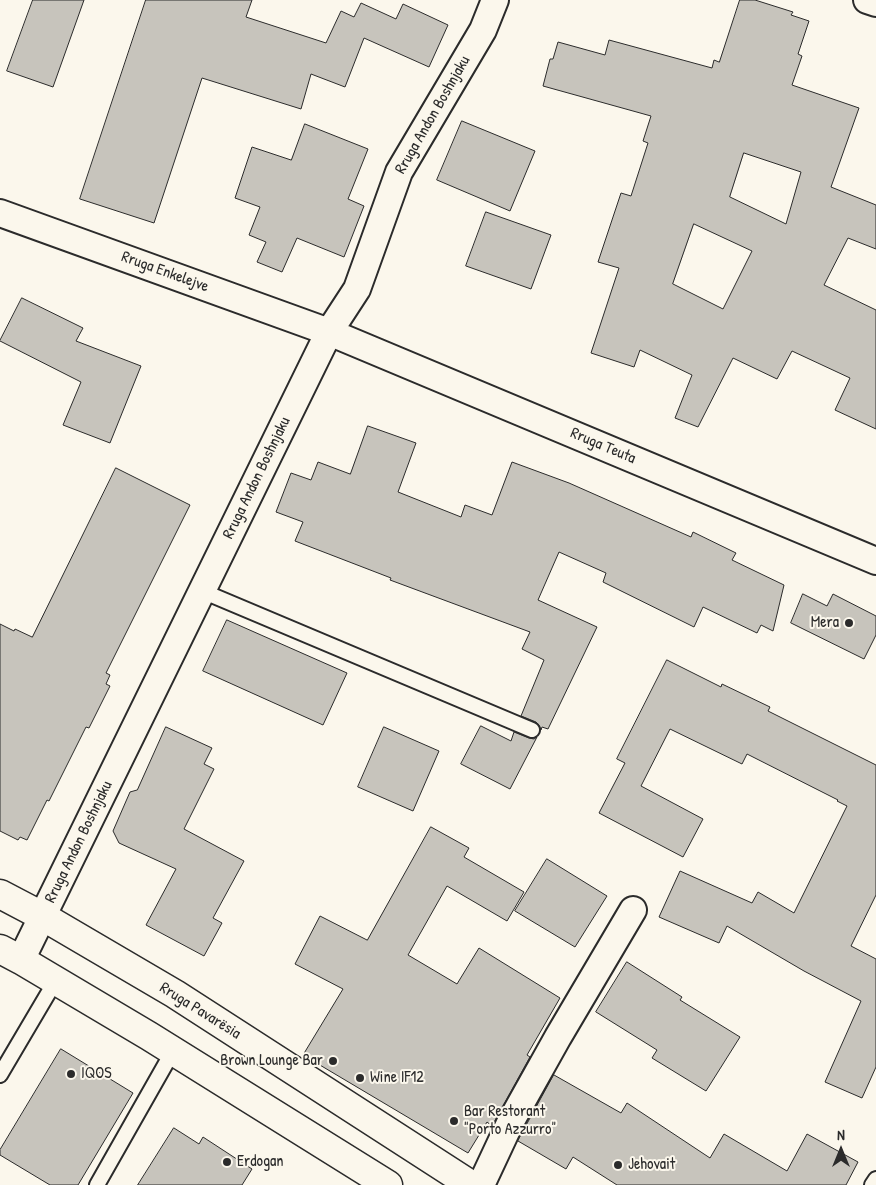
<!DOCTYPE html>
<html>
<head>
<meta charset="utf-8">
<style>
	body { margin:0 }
	#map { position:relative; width:876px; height:1185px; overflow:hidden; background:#fbf7ec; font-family:"Patrick Hand",sans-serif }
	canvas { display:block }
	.north { position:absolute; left:816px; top:1125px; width:50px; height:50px; -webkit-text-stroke:4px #fbf7ec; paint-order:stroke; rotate:0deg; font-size:14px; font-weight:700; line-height:20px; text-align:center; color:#2b2b2b }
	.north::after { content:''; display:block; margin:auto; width:18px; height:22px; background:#2b2b2b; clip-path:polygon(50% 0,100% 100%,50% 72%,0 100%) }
</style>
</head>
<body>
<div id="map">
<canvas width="876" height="1185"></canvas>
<div class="north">N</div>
</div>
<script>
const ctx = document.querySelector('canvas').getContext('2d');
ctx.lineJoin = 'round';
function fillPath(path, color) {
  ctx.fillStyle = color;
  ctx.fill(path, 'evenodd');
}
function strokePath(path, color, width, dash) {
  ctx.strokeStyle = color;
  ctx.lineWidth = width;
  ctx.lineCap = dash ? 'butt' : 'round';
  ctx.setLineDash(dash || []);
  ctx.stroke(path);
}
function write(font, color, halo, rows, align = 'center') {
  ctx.font = font + ' "Patrick Hand",sans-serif';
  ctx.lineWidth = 4;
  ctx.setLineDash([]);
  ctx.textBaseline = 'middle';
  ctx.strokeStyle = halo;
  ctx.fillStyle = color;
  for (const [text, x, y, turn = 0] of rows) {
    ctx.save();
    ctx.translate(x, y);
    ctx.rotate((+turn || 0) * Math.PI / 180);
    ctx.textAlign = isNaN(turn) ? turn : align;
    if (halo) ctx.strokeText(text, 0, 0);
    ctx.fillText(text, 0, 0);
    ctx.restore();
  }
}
const building = new Path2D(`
	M33 0H84L53 87 7 71Z
	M146 0H252L246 17 326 43 341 11 354 17 361 3 396 19 403 4 448 25 429 67 364 38 345 87 311 74 301 109 202 78 154 223 80 199Z
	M740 0H755L793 12 791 15 809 21 798 54 802 56 792 85 859 108 831 187 876 205V249L848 238 824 285 876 310V429L835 410 850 378 792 351 777 379 733 358 698 427 675 418 692 375 640 350 634 367 591 353 619 268 598 262 621 193 631 196 648 143 643 141 651 116 543 86 550 59H553L558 42 605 55 609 40 712 68 714 60 719 62ZM744 153 801 172 786 224 730 197ZM694 224 752 251 723 309 673 284Z
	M462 121 535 151 510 211 437 180Z
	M305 124 368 149 348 199 364 206 344 257 297 238 282 272 257 262 266 242 249 235 260 207 235 198 252 147 291 160Z
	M486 212 551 235 531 289 466 266Z
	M22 298 83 328 76 341 141 366 110 443 63 425 81 382 0 341Z
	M368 426 416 443 398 492 461 517 465 505 492 515 512 462 569 483 691 537 693 532 736 553 732 560 784 585 773 631 761 625 757 633 703 607 694 627 603 582 606 573 559 552 538 600 597 627 548 729 542 727 541 730 539 725 536 722 521 716 544 660 522 649 530 632 390 580 391 578 295 541 303 522 276 512 291 473 311 480 318 462 350 474Z
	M116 468 190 505 106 673 110 675 106 684 110 686 89 728 86 727 49 801 47 800 27 840 20 837 18 840 0 831V624L14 631 15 629 32 637Z
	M803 594 827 606 833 594 876 616V635L864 659 791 623Z
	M227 620 347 673 323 725 203 671Z
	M667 660 721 687 722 684 770 707 768 711 876 765V895L851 946 876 959V1067L862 1098 825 1082 861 1001 804 971 727 926 719 943 659 917 680 871 752 903 758 892 794 913 847 806 837 801 838 800 747 754 742 764 670 729 641 786 703 819 683 857 599 813 625 763 617 759Z
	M481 726 511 741 514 732 529 738 534 739 537 737 510 789 461 764Z
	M166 727 212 748 204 764 214 769 184 829 244 861 213 918 222 923 204 956 146 925 176 869 119 843 113 831 130 792 137 790Z
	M384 727 439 751 413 811 358 787Z
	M431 827 469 848 464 857 524 892 507 921 447 886 408 955 457 984 479 948 560 998 527 1055 530 1057 492 1126 487 1122 468 1153 303 1055 343 989 295 964 320 916 367 940Z
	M547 859 607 896 575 947 515 911Z
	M627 962 682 997 680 1000 740 1037 706 1091 652 1058 657 1050 596 1012Z
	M61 1049 133 1093 78 1185H50L0 1155V1150Z
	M554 1075 621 1113 627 1103 710 1158 724 1134 787 1171 807 1134 858 1162 846 1185H617L573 1157 566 1169 518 1141Z
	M174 1128 199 1144 203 1137 252 1169 242 1185H138Z`);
fillPath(building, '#c7c4bc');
strokePath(building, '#2b2b2b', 1);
const lane = new Path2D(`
	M202 591 532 730
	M0 1075 56 980
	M97 1185 173 1051
	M872 1185 876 1179`);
const street = new Path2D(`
	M867 0 876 3
	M0 213 329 332 876 561
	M21 960 329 332 357 289 399 172 483 30 495 0
	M481 1185 511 1121 558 1037 633 910`);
const primary = new Path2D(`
	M0 894 42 916 175 994 471 1185
	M0 949 21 960 149 1036 388 1185`);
strokePath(lane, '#2b2b2b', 18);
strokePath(street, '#2b2b2b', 30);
strokePath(primary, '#2b2b2b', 31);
strokePath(lane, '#fbf7ec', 14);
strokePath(street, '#fbf7ec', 26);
strokePath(primary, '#fbf7ec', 28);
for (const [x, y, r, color] of [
	[849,623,5,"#2b2b2b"],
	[333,1061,5,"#2b2b2b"],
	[71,1074,5,"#2b2b2b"],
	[360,1078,5,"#2b2b2b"],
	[454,1121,5,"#2b2b2b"],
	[227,1162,5,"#2b2b2b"],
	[618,1165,5,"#2b2b2b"]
]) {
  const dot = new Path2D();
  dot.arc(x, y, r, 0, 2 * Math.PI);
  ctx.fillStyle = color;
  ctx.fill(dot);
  strokePath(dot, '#fbf7ec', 2);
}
write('16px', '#2b2b2b', '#fbf7ec', [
	["Rruga Andon Boshnjaku",433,115,-60],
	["Rruga Enkelejve",165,272,20],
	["Rruga Teuta",603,446,23],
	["Rruga Andon Boshnjaku",257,478,-64],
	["Rruga Andon Boshnjaku",79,842,-64],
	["Rruga Pavarësia",200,1011,32]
]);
write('16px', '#2b2b2b', '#fbf7ec', [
	["Mera",839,623,"right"],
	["Brown Lounge Bar",323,1061,"right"],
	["IQOS",81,1074],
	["Wine IF12",370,1078],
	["Bar Restorant",464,1112],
	["\"Porto Azzurro\"",464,1130],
	["Erdogan",237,1162],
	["Jehovait",628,1165]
], 'left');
</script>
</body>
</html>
